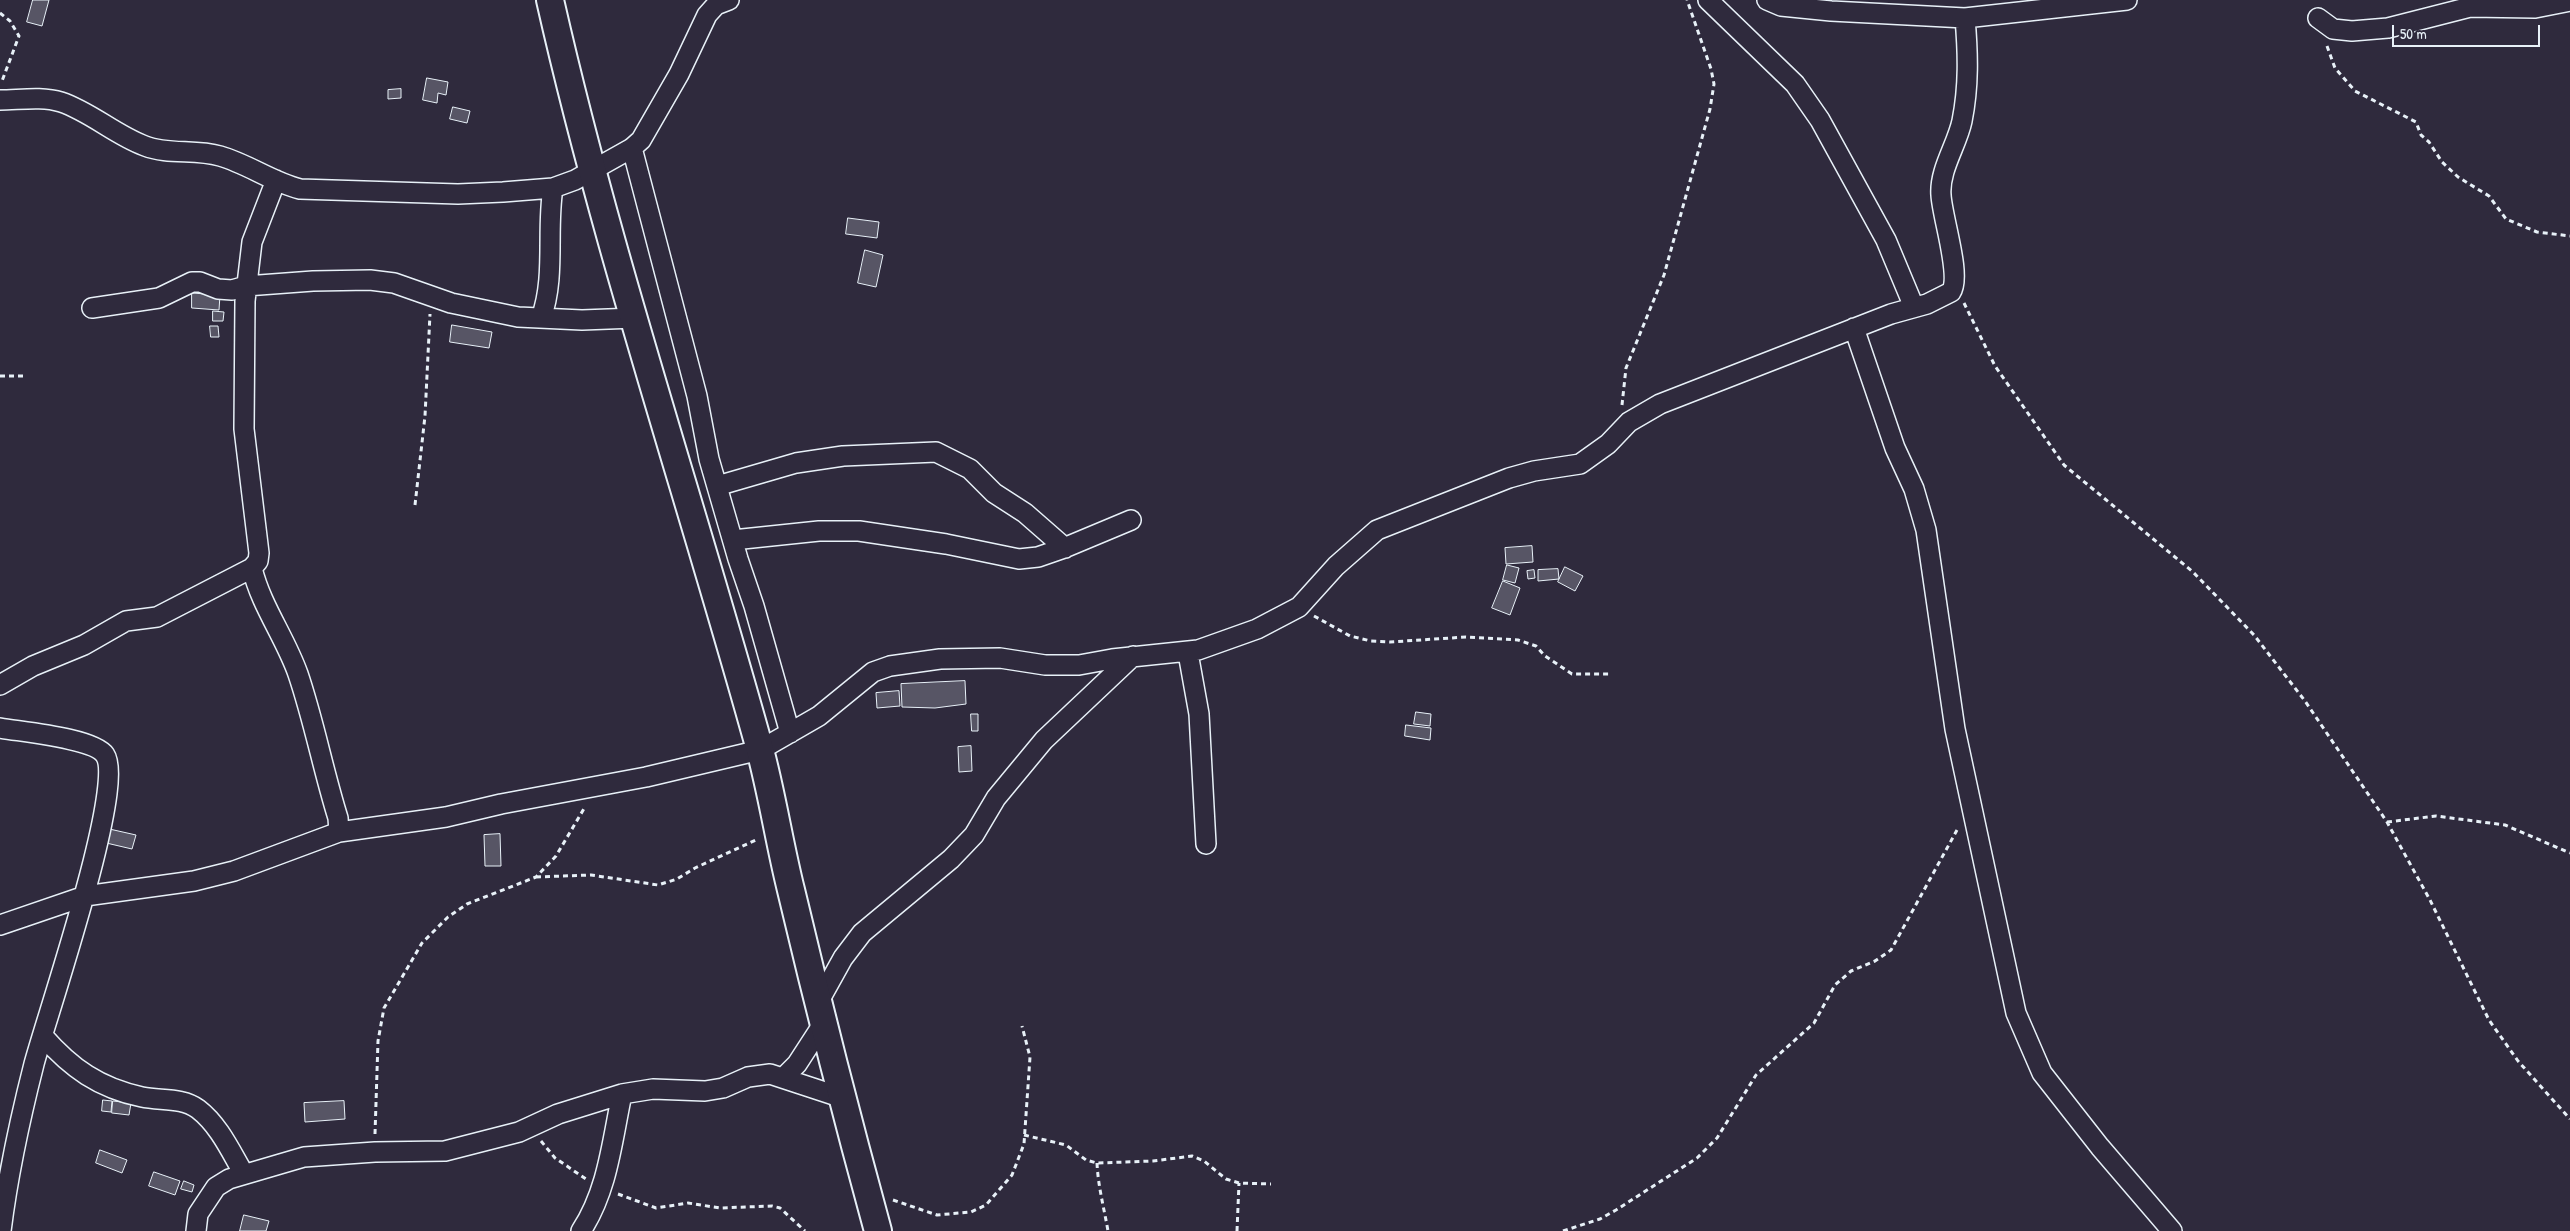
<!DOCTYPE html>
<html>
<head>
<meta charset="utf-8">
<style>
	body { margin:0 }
	#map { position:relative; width:2570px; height:1231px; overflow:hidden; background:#2f2a3d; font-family:"Patrick Hand",sans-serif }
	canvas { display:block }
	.scale { position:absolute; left:2392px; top:25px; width:148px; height:22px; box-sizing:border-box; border:2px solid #e8f1f8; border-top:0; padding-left:6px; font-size:15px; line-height:18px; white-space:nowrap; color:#e8f1f8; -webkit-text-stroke:4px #2f2a3d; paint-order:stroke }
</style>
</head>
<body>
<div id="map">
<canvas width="2570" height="1231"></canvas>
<div class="scale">50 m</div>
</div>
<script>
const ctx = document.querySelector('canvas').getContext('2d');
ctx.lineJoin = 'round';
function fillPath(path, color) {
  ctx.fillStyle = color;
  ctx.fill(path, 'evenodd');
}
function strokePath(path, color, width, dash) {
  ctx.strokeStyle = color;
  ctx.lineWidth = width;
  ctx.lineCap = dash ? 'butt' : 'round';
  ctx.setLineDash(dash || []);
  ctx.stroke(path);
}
const building = new Path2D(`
	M33 0H49L42 26 27 22Z
	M427 78 448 82 446 95 438 93 437 103 423 100Z
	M401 89V98L388 99V90Z
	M453 107 470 111 467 123 450 119Z
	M848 218 879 222 877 238 846 234Z
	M865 250 883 255 876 287 858 283Z
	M192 293 220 295 219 310 192 308Z
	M213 311 224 312 223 321H213Z
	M452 325 492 332 489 348 450 342Z
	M210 326H218L219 337H211Z
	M1532 546 1533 562 1506 564 1505 548Z
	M1507 565 1519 568 1515 583 1503 580Z
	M1565 567 1583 576 1575 591 1558 582Z
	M1558 569 1559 579 1538 581V570Z
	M1534 570 1535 578 1528 579 1527 571Z
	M1503 581 1520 588 1510 615 1492 608Z
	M965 681 966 704 935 708 902 707 901 684Z
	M899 691 900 706 877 708 876 693Z
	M1416 712 1431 714 1430 726 1414 724Z
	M971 714H978V731H972Z
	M1406 725 1431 728 1430 740 1405 736Z
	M971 746 972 771 959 772 958 747Z
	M105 828 136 835 132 849 102 842Z
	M500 834 501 866H485L484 835Z
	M103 1100 112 1101 111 1112 102 1111Z
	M113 1101 131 1103 129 1115 112 1113Z
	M344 1101 345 1119 305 1122 304 1103Z
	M100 1150 127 1160 122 1173 96 1163Z
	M154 1172 180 1181 175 1195 149 1186Z
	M184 1181 194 1185 192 1192 181 1189Z
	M244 1215 269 1221 266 1231H240Z`);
fillPath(building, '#575565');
strokePath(building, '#e8f1f8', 1);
const street = new Path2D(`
	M1708 0 1795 84 1820 120 1886 240 1914 307
	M1767 0 1781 6 1831 11 1965 18 2127 0
	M2318 18 2333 29 2352 31 2388 28 2470 7 2535 8 2570 1
	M0 100C19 100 42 96 61 102 91 112 115 135 145 146 168 155 195 149 220 156 248 164 272 182 300 189L458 194 503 192 553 188 575 180 632 148 641 140 679 74 707 15 716 5 729 0
	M632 148 697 396 709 459 738 559 754 606 790 733
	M92 308 159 298 192 282H200L218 289 232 290 246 286 313 281 370 280 394 283 451 303 518 317 582 320 635 318
	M541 318C556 277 546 230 553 188
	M1854 328 1895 448 1914 489 1926 530 1955 729 2016 1013 2042 1073 2100 1147 2172 1231
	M717 486 796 463 843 456 936 452 970 469 994 493 1025 513 1065 548
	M733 540 819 531H859L946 544 1019 559 1038 557 1064 548 1131 520
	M252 568C261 606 285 637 298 674 314 721 323 770 338 818L339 832
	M1188 653 1199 714 1206 844
	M0 685 33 666 84 645 126 621 157 617 252 568 258 561 259 553 244 429 245 301 252 242 276 180
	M0 728C22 732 93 738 105 755 126 786 46 1018 34 1064 20 1119 8 1174 1 1231
	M0 925 85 896 194 881 234 871 339 832 446 817 501 804 646 777 760 750 819 716 873 672 890 666 940 659 1000 658 1045 665H1079L1112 659 1198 650 1257 629 1299 607 1336 566 1377 530 1509 478 1534 471 1580 464 1608 444 1629 422 1660 404 1891 314 1927 304 1951 292C1962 276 1942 217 1941 195 1939 170 1957 145 1962 121 1969 86 1968 53 1965 18
	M818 1003 843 958 862 933 951 859 974 835 996 798 1044 740 1133 656
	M43 1036C71 1068 99 1088 142 1097 160 1101 182 1097 198 1109 219 1125 231 1152 244 1174
	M784 1077 797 1064 823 1024
	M196 1231 198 1214 216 1187 229 1179 304 1157 375 1152 445 1151 519 1132 558 1114 622 1094 653 1089 705 1091 723 1088 748 1077 770 1074 843 1098
	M581 1231C608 1190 612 1141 622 1094`);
const secondary = new Path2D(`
	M550 0C607 252 690 497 759 746 772 793 779 842 791 890 818 1004 847 1118 878 1231`);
strokePath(street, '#e8f1f8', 22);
strokePath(secondary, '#e8f1f8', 30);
strokePath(new Path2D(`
	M0 13 10 21 19 36 2 81
	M2327 46 2335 68 2355 91 2416 122 2421 135 2429 142 2442 162 2458 177 2489 196 2506 219 2537 232 2570 236
	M1964 303 1995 366 2064 465 2193 572 2254 635 2305 701 2387 822 2430 900 2489 1020 2518 1061 2570 1119
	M0 376H23
	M1622 405 1626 368 1664 275 1710 109 1714 84 1711 69 1687 0
	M415 505 425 416 430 314
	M1314 616 1350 636 1371 641 1390 642 1466 637 1518 640 1536 646 1545 656 1572 674H1612
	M2387 822 2436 816 2505 825 2570 853
	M536 877 591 875 658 885 677 879 695 868 758 839
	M375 1134 378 1041 384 1008 422 943 448 917 467 904 536 877 556 856 585 807
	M1024 1135 1066 1145 1086 1160 1097 1163 1153 1161 1192 1156 1204 1161 1226 1179 1239 1183 1271 1184
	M541 1141 555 1158 586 1179
	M1097 1163C1098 1186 1104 1208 1108 1231
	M618 1194 656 1208 688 1203 720 1208 772 1206 780 1208 805 1231
	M893 1200 937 1215 971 1212 986 1205 1012 1175 1024 1144 1030 1057 1022 1026
	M1237 1231 1239 1183
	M1563 1231 1600 1219 1616 1210 1697 1158 1717 1138 1756 1075 1814 1023 1835 985 1851 971 1875 961 1891 950 1957 830`), '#e8f1f8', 3, [5, 4]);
strokePath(street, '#2f2a3d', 19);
strokePath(secondary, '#2f2a3d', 26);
</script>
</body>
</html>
